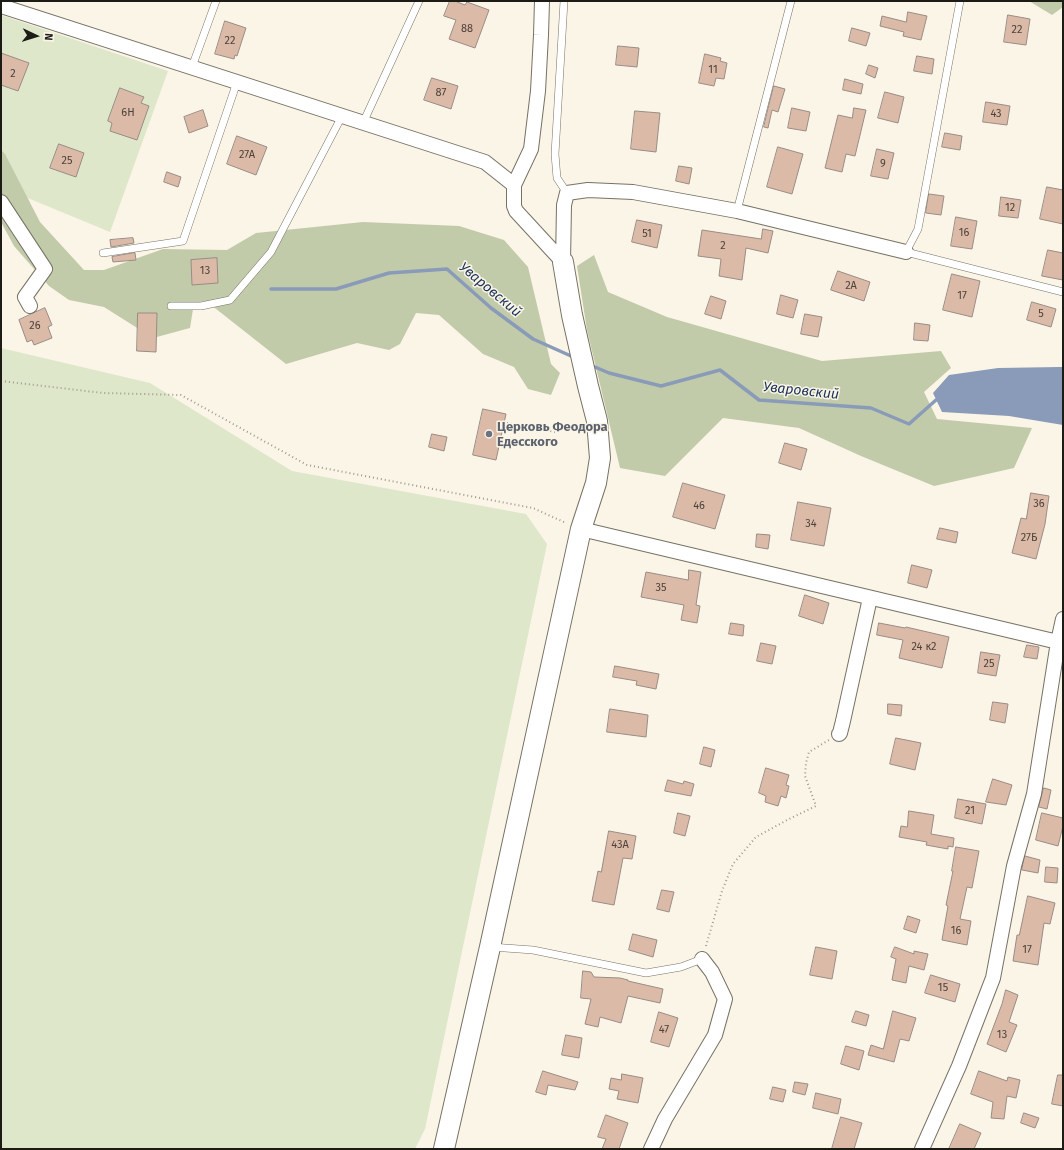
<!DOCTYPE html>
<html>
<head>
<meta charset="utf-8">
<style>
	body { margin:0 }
	#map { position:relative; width:1064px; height:1150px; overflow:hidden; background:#fbf5e7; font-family:"Fira Sans",sans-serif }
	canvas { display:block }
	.frame { position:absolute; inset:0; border:2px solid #1d1b16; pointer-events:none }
	.north { position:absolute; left:16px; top:16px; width:40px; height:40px; -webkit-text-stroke:3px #fbf5e7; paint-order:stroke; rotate:94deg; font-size:11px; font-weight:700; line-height:16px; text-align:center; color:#1d1b16 }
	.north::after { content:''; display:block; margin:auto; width:14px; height:18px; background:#1d1b16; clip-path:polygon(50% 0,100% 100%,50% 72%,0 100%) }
</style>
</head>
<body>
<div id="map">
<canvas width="1064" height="1150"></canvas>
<div class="frame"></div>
<div class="north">N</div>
</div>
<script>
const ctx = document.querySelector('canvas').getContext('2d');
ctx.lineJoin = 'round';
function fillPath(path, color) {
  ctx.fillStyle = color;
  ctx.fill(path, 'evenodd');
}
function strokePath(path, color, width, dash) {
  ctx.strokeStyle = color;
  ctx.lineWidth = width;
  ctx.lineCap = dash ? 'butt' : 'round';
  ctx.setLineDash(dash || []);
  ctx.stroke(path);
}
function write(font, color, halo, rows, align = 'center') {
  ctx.font = font + ' "Fira Sans",sans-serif';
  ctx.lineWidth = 3;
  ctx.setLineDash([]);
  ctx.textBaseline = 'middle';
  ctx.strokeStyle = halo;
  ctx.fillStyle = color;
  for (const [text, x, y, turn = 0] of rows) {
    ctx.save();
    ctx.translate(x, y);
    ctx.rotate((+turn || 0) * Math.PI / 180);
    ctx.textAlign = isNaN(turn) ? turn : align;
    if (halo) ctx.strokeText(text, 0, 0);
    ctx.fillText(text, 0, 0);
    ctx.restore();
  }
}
fillPath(new Path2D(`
	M1 15 168 71 110 232 1 187Z
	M1 348 150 383 292 471 526 514 547 544 425 1129 415 1149H1Z`), '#dfe7cb');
fillPath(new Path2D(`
	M1029 1H1063V7L1052 15Z
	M1 150 5 154 40 222 84 270H104L163 249 227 250 256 233 363 222 459 226 504 240 528 267 551 364 560 373 551 395 528 389 514 367 483 354 439 315 416 313 400 344 389 350 357 343 286 364 206 301 194 303 190 328 153 338 104 307 69 300 49 286 14 246 1 222Z
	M594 255 608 292 667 317 822 361 941 351 951 368 924 392 937 419 1032 428 1014 468 934 486 861 456 799 428 723 418 665 476 620 468 587 330 577 266Z`), '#c2cba9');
fillPath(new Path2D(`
	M1059 367H1063V425L1009 416 942 412 933 393 949 375 998 368Z`), '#899bb8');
strokePath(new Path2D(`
	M271 289H336L389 273 447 269 491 308 533 339 571 356
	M595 367 609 373 661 386 720 370 759 400 871 408 909 424 936 400`), '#899bb8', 3.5);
const building = new Path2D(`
	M450 1H455L465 5 467 2 489 10 475 48 449 39 456 20 444 16Z
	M908 12 927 16 921 40 903 36 904 32 880 26 882 16 906 22Z
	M1008 15 1030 19 1026 45 1004 42Z
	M225 21 246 28 237 56 235 55 234 59 215 54Z
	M852 28 870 33 866 46 849 41Z
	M618 46 639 48 637 67 616 65Z
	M1 53 29 63 18 91 1 85Z
	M705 54 721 58 720 61 727 63 724 79 716 78 714 86 699 83Z
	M917 56 934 59 932 74 914 71Z
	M869 65 878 68 875 78 866 74Z
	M432 78 458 86 451 109 424 100Z
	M845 79 863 84 861 94 843 90Z
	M774 86 785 89 778 112 772 110 768 128 764 127Z
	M120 88 144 97 141 103 149 106 137 140 110 131 112 123 108 121Z
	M885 92 904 97 898 123 878 118Z
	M986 102 1010 106 1007 125 983 122Z
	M792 108 810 112 806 131 788 128Z
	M854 108 866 110 855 156 846 154 842 172 825 168 838 115 852 118Z
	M203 110 208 126 189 133 184 117Z
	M635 111 660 113 656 152 631 149Z
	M945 133 962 136 960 150 942 147Z
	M237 136 267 147 256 175 227 164Z
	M59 144 84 153 76 177 50 168Z
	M778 147 803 154 792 194 767 187Z
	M877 149 894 153 888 179 871 176Z
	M679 166 692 168 689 184 676 181Z
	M167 172 181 177 178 187 164 182Z
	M1047 187 1063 190V224L1040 219Z
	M929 194 944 196 941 215 926 213Z
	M1001 197 1021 200 1018 218 999 216Z
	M956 217 977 221 972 249 951 246Z
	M637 220 662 225 657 248 632 242Z
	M763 229 773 231 768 253 746 248 742 280 719 276 721 259 698 256 702 230 761 239Z
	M133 238 134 243 111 247 110 240Z
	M1048 250 1063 253V280L1042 276Z
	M135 253 136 260 113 262 112 257Z
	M217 258 218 283 192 285 191 260Z
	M838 271 870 282 864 301 831 290Z
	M952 274 980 281 972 317 943 310Z
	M781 295 798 300 793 318 777 314Z
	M711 296 726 301 721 319 705 314Z
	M1032 302 1056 309 1051 327 1027 320Z
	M45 308 52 325 48 327 52 338 34 345 32 340 27 342 19 320Z
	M138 313H157L156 352 137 351Z
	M805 314 822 317 818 337 801 334Z
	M915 323 930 325 928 341 914 340Z
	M483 409 506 414 496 460 473 455Z
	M432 434 447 437 444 451 429 447Z
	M785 443 807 449 801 470 779 463Z
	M683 483 725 495 715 529 673 517Z
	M1031 493 1049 496 1045 524 1036 559 1012 553 1021 518 1026 519Z
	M798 502 831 508 824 546 791 540Z
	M940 528 958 532 956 543 937 539Z
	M757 534 770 535 768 549 756 547Z
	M912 565 932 570 927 588 908 583Z
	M689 570 701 572 696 605 700 606 697 623 681 620 684 605 641 597 646 572 688 580Z
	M805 595 829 603 823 624 799 616Z
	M731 623 744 625 743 636 729 634Z
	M879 623 905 628 906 627 949 637 942 668 899 658 903 640 877 635Z
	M761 643 776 646 772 664 757 661Z
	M1027 645 1039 647 1037 659 1024 657Z
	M981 652 1000 655 996 676 978 673Z
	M615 666 659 674 656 689 636 685 637 681 613 677Z
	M993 702 1008 704 1005 723 990 720Z
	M888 704 902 705 901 716 888 714Z
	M610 709 648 715 646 737 607 732Z
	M896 738 921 743 915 770 890 764Z
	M704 747 715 750 711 767 700 764Z
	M766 768 789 775 786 785 789 786 786 798 781 796 778 806 765 802 766 796 759 793Z
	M993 779 1012 785 1006 805 986 802Z
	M668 780 683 784 684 781 694 784 691 796 665 791Z
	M1044 788 1051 790 1047 809 1039 807Z
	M958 799 986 804 982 824 955 818Z
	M909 811 934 815 931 834 954 838 953 847 948 846V849L926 845 927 842 899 837 901 826 907 827Z
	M678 813 690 816 685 836 674 833Z
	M1042 813 1063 818V826L1058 846 1036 840Z
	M609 831 636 836 632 859 623 858 614 905 592 901 598 871 601 872Z
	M956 847 979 851 972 888 967 887 960 919 971 921 967 945 942 940 948 906 946 905 953 871H952Z
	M1025 856 1040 860 1038 873 1022 870Z
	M1046 867 1058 868 1057 883 1045 882Z
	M662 890 674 892 669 912 657 909Z
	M1028 896 1055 903 1050 924 1044 923 1038 965 1013 961 1017 935H1019Z
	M908 916 920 920 916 933 904 929Z
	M633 934 657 940 653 957 629 950Z
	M816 947 837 951 832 979 810 975Z
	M895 947 914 954V951L928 954 924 970 909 966 906 983 892 980 896 959 891 957Z
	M583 971 591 972 594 977 620 978 628 980V981L663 989 660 1003 628 996 621 1023 600 1017 598 1027 585 1024 591 999 581 998Z
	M931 975 960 984 955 1002 925 993Z
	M1006 990 1018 995 1009 1022 1017 1025 1006 1052 987 1044 1002 1004Z
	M856 1011 869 1015 866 1026 852 1022Z
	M893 1011 916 1018 909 1041 900 1039 894 1062 868 1055 871 1045 883 1049Z
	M659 1012 678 1018 669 1047 651 1042Z
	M566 1035 582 1038 579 1058 562 1055Z
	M846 1046 864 1051 859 1070 841 1064Z
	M543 1071 578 1082 575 1090 548 1085 546 1095 536 1092Z
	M979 1071 1007 1081 1008 1077 1020 1080 1016 1098 1007 1096 1004 1119 991 1118 993 1102 971 1094Z
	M622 1074 643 1078 638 1103 617 1099 619 1091 609 1089 611 1078 621 1080Z
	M1058 1075H1063V1106L1052 1104Z
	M795 1082 808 1084 805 1095 793 1092Z
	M773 1087 786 1090 783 1102 770 1099Z
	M816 1093 841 1099 838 1114 813 1108Z
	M1024 1113 1039 1118 1035 1128 1021 1123Z
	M606 1115 628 1123 619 1149H602L606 1139 598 1137Z
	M841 1117 862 1123 854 1149H832Z
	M960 1124 981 1133 974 1149H949Z`);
fillPath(building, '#dcbaa8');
strokePath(building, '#998c85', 1);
const lane = new Path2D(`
	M564 1 555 154 557 178 567 193
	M960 1 918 229 906 252 1063 292
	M192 67 216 1
	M363 123 419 1
	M737 211 791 1
	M103 253 183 241 237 82
	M171 306H201L230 300 271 252 342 116
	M491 947 533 950 646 973 681 967 702 959`);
const street = new Path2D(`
	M542 1 541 35 538 91 531 149 514 185V206L516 211 563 262
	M1 6 485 162 514 185
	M1 202 45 269 25 297 30 306
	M563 262 564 205 567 193 588 190 633 192 737 211 906 252
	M581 529 1058 642
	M839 734 840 733 843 721 870 598
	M651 1149 665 1119 715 1035 725 999 712 972 702 959
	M922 1149 959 1066 993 978 1014 866 1034 794 1058 642 1063 619`);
const secondary = new Path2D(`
	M444 1149 490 947 581 529 596 483 600 458 597 421 588 386 572 315 563 262`);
strokePath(lane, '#777266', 8);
strokePath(street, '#777266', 16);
strokePath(secondary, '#777266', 22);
strokePath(new Path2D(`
	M1 381 103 393 181 395 307 465 533 508 566 523
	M507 423 555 432
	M706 946 722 891 733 864 756 837 789 819 816 806 805 776 806 763 809 752 829 740`), '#9e9a8f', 2, [1, 3]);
strokePath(lane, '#fff', 7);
strokePath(street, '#fff', 14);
strokePath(secondary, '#fff', 20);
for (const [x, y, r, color] of [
	[489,434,4,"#6b7280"]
]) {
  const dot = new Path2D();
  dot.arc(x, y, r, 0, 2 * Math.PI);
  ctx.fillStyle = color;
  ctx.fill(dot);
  strokePath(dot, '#fbf5e7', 1.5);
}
write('11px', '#4d433a', null, [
	["88",467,29],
	["22",1017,30],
	["22",230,41],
	["11",713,70],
	["2",13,74],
	["87",441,93],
	["6Н",128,113],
	["43",996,114],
	["27А",247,155],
	["25",67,161],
	["9",883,164],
	["12",1010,208],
	["16",964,233],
	["51",647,234],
	["2",723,246],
	["13",205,271],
	["2А",851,286],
	["17",962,296],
	["5",1041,314],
	["26",35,326],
	["36",1039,504],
	["46",699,506],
	["34",811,524],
	["27Б",1029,538],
	["35",661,588],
	["24 к2",924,647],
	["25",989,664],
	["21",970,811],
	["43А",620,845],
	["16",956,931],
	["17",1027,950],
	["15",943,988],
	["47",664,1030],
	["13",1002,1035]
]);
write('bold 13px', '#5b616d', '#fbf5e7', [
	["Церковь Феодора",497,427],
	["Едесского",497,442]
], 'left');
write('italic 14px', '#183159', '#fbf5e7', [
	["Уваровский",490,290,40],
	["Уваровский",801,391,6]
]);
</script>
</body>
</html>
